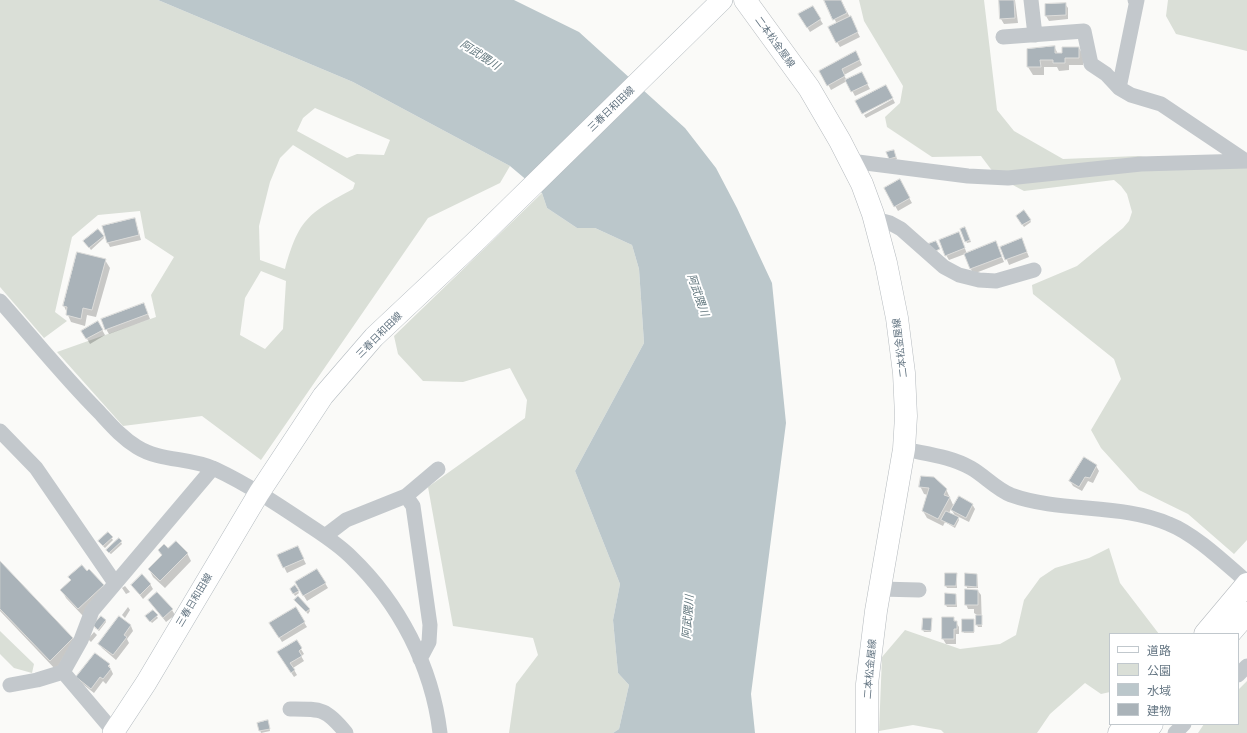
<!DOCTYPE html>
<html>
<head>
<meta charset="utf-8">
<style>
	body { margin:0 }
	#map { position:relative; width:1247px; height:733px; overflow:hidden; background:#fafaf8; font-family:Ubuntu,"Noto Sans JP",sans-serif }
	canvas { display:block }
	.legend { position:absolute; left:1109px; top:633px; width:130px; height:92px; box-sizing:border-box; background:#fff; border:1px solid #c1c8cd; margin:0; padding:5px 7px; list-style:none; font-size:12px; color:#657683 }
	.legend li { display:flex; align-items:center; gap:8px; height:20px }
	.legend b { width:20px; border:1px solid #c1c8cd }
</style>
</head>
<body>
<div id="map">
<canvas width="1247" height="733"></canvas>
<ul class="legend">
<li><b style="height:5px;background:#fff"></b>道路</li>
<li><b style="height:11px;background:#dadfd7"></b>公園</li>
<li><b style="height:11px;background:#bbc7cb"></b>水域</li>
<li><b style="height:11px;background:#aab3b9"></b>建物</li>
</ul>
</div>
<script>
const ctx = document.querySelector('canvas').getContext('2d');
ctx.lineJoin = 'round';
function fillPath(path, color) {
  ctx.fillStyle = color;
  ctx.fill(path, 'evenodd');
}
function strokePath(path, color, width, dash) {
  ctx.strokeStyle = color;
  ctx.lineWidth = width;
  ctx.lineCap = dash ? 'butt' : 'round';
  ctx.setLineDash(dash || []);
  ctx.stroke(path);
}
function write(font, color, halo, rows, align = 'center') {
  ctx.font = font + ' Ubuntu,"Noto Sans JP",sans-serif';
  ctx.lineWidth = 4;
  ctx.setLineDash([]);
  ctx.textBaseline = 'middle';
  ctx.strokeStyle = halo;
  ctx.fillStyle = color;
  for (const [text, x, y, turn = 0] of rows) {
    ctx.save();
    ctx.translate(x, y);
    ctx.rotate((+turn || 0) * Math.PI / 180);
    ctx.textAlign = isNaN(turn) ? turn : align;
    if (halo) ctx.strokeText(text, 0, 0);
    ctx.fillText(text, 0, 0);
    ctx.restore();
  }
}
fillPath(new Path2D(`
	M0 0H158L353 82 510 166 500 183 428 218 261 460 202 416 123 426 57 352 156 317 151 295 174 257 145 238 140 211 98 215 72 237 55 312 67 321 44 338 0 287ZM315 108 390 140 384 155 357 154 347 158 297 131 303 118ZM293 145 355 183 353 189C309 213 299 218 285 269L260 260 259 226 270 182 280 158ZM261 271 286 281 283 329 265 349 240 335 245 298Z
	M859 0H984L997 110 1014 131 1063 159 1138 156 1240 168 1247 155V540L1234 554 1188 514 1139 490 1101 448 1091 430 1121 379 1114 359 1033 294 1032 285 1077 266 1123 228 1129 221 1132 212 1127 194 1121 186 1114 180 1024 191 996 176 981 156 932 157 887 127 885 117 900 103 903 86 864 21Z
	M1168 0H1247V51L1176 34 1166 16Z
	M542 193 547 208 577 228H595L632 245 639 269 644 343 575 471 620 584 613 620 618 673 629 685 619 729 613 733H509L516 684 538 655 533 638 453 626 428 487 525 418 527 400 510 368 463 382 423 381 398 354 394 336Z
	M1109 548 1120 583 1159 634H1110V692L1101 694 1085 683 1050 714 1037 733H944L941 730 913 725 879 731 882 657 905 630 960 649 1000 644 1016 635 1024 600 1040 578 1055 568 1089 558Z
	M0 631 34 664 32 673 14 668 0 654Z
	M1247 681V733H1198L1204 724H1238V690Z`), '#dadfd7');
fillPath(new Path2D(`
	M158 0H514L579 32 685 128 716 168 737 208 772 283 786 423 751 694 755 733H613L619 729 629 685 618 673 613 620 620 584 575 471 644 343 639 269 632 245 595 228H577L547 208 542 193 510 166 353 82Z`), '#bbc7cb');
fillPath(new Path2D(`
	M825 0H841L860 37 840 47 837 42V24Z
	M1000 0H1015L1018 23 1004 24 1001 19Z
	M1065 4 1068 8V19L1049 21 1046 16Z
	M812 7 823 24 810 32 800 15Z
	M1055 48 1058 54H1063L1079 48 1083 55V65H1069V70L1059 71 1057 67H1044V75H1033L1028 67V50Z
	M856 53 862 65 844 75 847 81 861 73 870 89 855 96 847 81 831 90 821 71Z
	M893 99 895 103 866 118 864 115Z
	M894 151 897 159 891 161 889 159Z
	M899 180 912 203 898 211 885 188Z
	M1024 211 1031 222 1024 227 1017 216Z
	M135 219 141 240 110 247 108 243Z
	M966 230 971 242 967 243 966 241Z
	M103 236 104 238 91 250 86 243Z
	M961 238 967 254 996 243 1004 262 973 274 965 254 949 260 946 255Z
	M1022 240 1029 257 1009 265 1002 247Z
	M105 260 110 268 96 317 87 315 85 326 71 322 64 306Z
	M146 309 150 319 109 334 106 329Z
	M98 323 105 335 90 344 83 332Z
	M1096 466 1099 471 1093 483 1088 481 1082 491 1073 486 1070 481Z
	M920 486 946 489 954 507 972 504 975 509 969 522 957 516 959 520 955 528 945 522 943 526 927 518 923 511 928 495 924 494ZM951 509 956 517 949 513Z
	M108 533 113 540 105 548 100 543Z
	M121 542 122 544 111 554 108 552Z
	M168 549 187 553 191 561 165 588 153 577 149 569 162 556 159 551Z
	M300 552 306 564 287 573 278 555Z
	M0 563 73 639 78 649 56 670 0 611Z
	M317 570 328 588 307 601 296 583Z
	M87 572 103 586 107 593 83 616 66 598 62 590Z
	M956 574 957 588H947L946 586Z
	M966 574H977L978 588H967Z
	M150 584 153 589 143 599 132 585Z
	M125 586 130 592 126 594 122 588Z
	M295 587 299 593 295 596 291 589Z
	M978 591 981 595 982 627H978L977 625V615L974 613V609H968L966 604Z
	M956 595 957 607H947L946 605Z
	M149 600 172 610 175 615 166 622Z
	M297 602 309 609 310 611 308 614Z
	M128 607 130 610 125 618 122 615Z
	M295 608 307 627 282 642 271 623Z
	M153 611 158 618 152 623 148 618Z
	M120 617 131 626 133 631 127 639 129 643 116 660 102 648 99 644Z
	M943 618H953L959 627V634H956V644H946L943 639Z
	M931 619V632H924L923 630Z
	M105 620 106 622 99 631 95 628 94 626Z
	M973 620 974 633H964L963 631Z
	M94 632 97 635 91 642 88 639Z
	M296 641 304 654 301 656 304 661 293 668 297 675 294 677 281 657Z
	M96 654 109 665 113 674 106 684 103 681 94 693 80 682 77 677Z
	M268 721 270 731 261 733 258 723Z`), '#0003');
const building = new Path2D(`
	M824 0H841L847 13 833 20Z
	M999 0H1014L1015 18 1000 19Z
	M1066 3V15L1045 16V4Z
	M813 6 821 19 807 28 798 14Z
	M851 16 858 32 836 43 828 27Z
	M1055 46V53H1062V47H1079V58H1065V63H1053V60H1040L1041 67H1027V49Z
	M856 51 860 60 842 69 845 76 827 86 819 71Z
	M862 72 868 84 851 92 845 80Z
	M886 85 893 98 862 114 855 101Z
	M894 150 896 157 889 159 886 152Z
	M900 179 910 198 894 207 884 188Z
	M1024 210 1031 220 1022 225 1016 216Z
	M135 218 139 235 107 243 102 226Z
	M965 227 970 240 965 242 960 229Z
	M98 229 104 236 89 248 83 241Z
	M959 232 965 248 945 256 939 240Z
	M1022 238 1027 252 1005 260 1000 247Z
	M936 241 940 249 931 253 928 244Z
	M996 241 1002 257 970 269 964 254Z
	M77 252 106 259 92 310 83 308 81 319 66 315 67 307 63 306Z
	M144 303 148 314 105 330 101 319Z
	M98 321 103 330 86 339 81 331Z
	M1084 457 1097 465 1090 478 1085 477 1079 487 1069 481Z
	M921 476 934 477 947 489 944 495 950 497 938 519 922 511 929 488 919 487Z
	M959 496 973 504 966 518 951 510Z
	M946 511 959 517 954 526 941 520Z
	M108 532 113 537 103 546 98 541Z
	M119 538 122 541 109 553 106 550Z
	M176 541 188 553 160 581 148 569 162 555 158 550 164 544 168 548Z
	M298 546 304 559 283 568 277 555Z
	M0 561 73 638 50 661 0 609Z
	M82 565 87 571 89 569 104 585 78 609 60 590 71 580 68 577Z
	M317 569 326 583 303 596 295 582Z
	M945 573H957L956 586H945Z
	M965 573 977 574V587L965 586Z
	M142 574 151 584 140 595 131 585Z
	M295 585 299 591 293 594 290 589Z
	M965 589 978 590V605H965Z
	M157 592 173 609 163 618 148 600Z
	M945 593 956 594V605H945Z
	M298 596 310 609 306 612 294 600Z
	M296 607 305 622 279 638 269 623Z
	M153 610 158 615 150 622 145 616Z
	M976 615H982V625H976Z
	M101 616 106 620 98 630 93 625Z
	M119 616 131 625 124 635 127 637 113 655 98 644Z
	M942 617H954V621H957V629H954V639H942Z
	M923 618H932L931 631 922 630Z
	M962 619H974V632H962Z
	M297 640 302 648 299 651 302 656 290 663 295 670 291 673 277 652Z
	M95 653 110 664 108 666 111 669 103 679 100 677 91 689 76 677Z
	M268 720 270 729 259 731 257 723Z`);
fillPath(building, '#aab3b9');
strokePath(building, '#dcdcda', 1);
const secondary = new Path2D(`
	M113 733 146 683 259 493 323 396 374 337 474 243 722 0`);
const primary = new Path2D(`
	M745 0 809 88 840 141 862 184 873 214 886 263 897 318 904 373 906 416 904 449 876 611 867 684V733`);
const motorway = new Path2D(`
	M1205 634 1247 584
	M1229 634 1247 613
	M1119 733 1127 724
	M1144 733 1152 724`);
strokePath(secondary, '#b3babf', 22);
strokePath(primary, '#b5babe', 23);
strokePath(motorway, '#b4b9bd', 23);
strokePath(new Path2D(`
	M1031 0 1035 35
	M1003 37 1084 31 1091 64 1106 74 1119 88 1131 95 1161 104 1246 161
	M1119 88 1137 0H1135
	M850 161 968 176 1008 178 1141 164 1247 161
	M875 219 890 223 901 229 944 267 959 275 979 280 996 281 1034 270
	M0 301C33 338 64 377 99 412 111 425 122 438 137 447 161 462 190 457 215 469 247 484 277 504 307 524 322 534 338 544 351 557 399 603 432 666 440 733
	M0 431 36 468 115 583
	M904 449C926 454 950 456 971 468 985 476 996 489 1011 495 1061 513 1122 503 1169 524 1195 534 1226 564 1247 582
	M406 496 413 506 430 625 429 642 420 659
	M325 536 346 520 406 496 438 469
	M880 589 919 590
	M63 672 114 732
	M1238 675 1247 666
	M10 685 37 680 63 672 81 640 92 611 213 468
	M290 709C321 709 326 708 346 733
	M1175 733 1184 724`), '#c3c8cc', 15);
strokePath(secondary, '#fff', 21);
strokePath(primary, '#fff', 22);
strokePath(motorway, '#fff', 22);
write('10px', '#657683', '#fff', [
	["二本松金屋線",775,42,54],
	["三春日和田線",611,109,-44],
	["三春日和田線",379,335,-45],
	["二本松金屋線",900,348,-97],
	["三春日和田線",194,600,-59],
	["二本松金屋線",870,669,-85]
]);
write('italic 11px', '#60757c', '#fff', [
	["阿武隈川",480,55,33],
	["阿武隈川",698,295,71],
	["阿武隈川",688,617,-86]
]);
</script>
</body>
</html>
